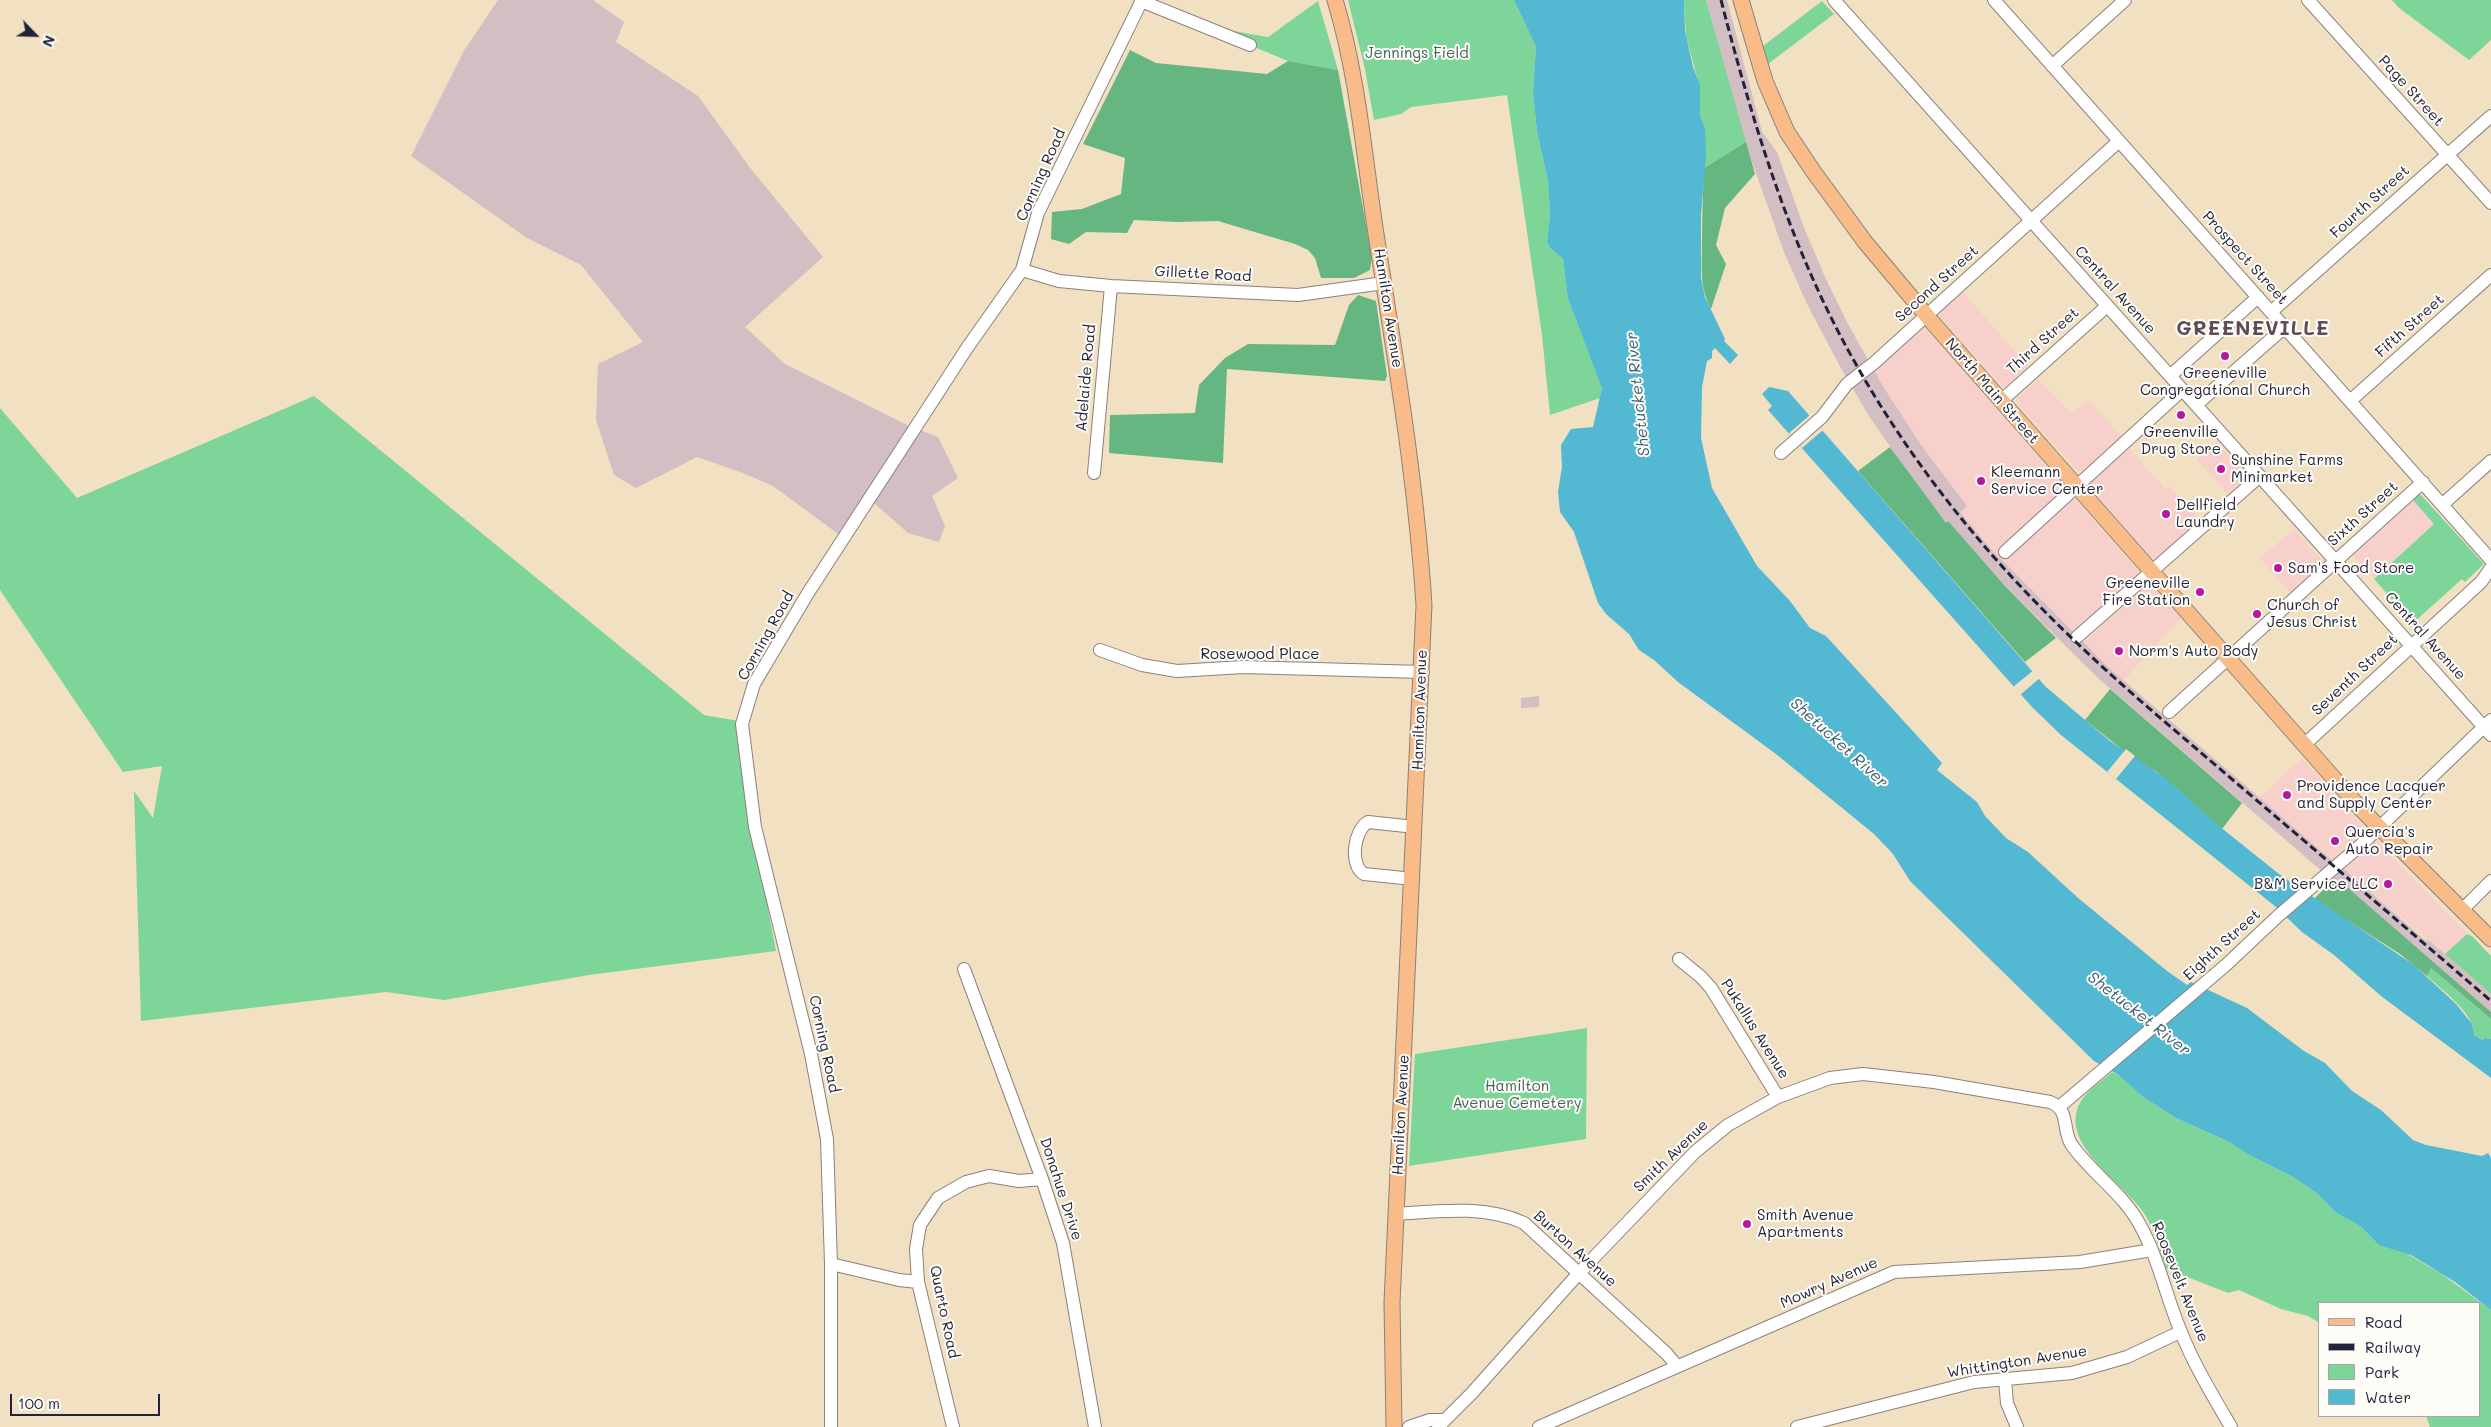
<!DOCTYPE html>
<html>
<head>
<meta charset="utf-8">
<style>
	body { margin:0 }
	#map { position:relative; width:2491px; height:1427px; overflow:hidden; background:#f1e0c1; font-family:Mali,sans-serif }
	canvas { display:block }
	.legend { position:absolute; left:2318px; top:1302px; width:162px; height:115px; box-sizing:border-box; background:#fdfcf7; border:1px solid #a5a5ac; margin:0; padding:6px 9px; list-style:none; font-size:15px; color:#22223b }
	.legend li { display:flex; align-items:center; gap:10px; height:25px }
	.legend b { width:25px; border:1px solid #a5a5ac }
	.north { position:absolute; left:10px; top:10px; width:50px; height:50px; -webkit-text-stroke:4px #fdfcf7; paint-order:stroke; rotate:114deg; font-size:14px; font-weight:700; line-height:20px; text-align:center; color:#22223b }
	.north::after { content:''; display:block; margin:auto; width:18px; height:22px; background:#22223b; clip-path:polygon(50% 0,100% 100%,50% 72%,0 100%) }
	.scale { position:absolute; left:10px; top:1394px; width:150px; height:22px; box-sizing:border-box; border:2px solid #22223b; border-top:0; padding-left:6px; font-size:15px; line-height:18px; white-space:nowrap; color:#22223b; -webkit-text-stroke:4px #fdfcf7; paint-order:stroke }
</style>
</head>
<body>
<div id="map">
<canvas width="2491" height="1427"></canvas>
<ul class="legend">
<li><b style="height:6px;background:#f9bc89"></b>Road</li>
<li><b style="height:6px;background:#22223b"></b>Railway</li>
<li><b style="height:14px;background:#7ed59a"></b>Park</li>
<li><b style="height:14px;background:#53b8d2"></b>Water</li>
</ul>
<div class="north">N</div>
<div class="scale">100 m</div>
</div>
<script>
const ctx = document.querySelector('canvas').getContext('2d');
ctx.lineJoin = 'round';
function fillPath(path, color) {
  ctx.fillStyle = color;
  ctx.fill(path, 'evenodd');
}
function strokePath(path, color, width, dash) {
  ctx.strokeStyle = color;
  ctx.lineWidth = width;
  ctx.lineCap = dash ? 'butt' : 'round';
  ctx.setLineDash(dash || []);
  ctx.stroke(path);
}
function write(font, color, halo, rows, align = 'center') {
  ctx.font = font + ' Mali,sans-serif';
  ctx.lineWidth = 4;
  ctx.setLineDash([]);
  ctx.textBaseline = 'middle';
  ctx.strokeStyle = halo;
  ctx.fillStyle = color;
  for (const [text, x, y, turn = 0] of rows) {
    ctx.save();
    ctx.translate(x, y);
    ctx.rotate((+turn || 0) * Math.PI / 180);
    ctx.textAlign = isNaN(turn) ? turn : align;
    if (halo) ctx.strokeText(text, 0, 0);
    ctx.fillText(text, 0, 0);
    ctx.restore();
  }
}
fillPath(new Path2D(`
	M1962 291 2028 366 2004 388 1940 317V311Z
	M1923 328 1926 329 2140 573 2073 635 1975 532 1913 452 1872 371Z
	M2038 379 2071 413 2088 400 2123 437 2083 472 2078 471 2015 401Z
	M2217 442 2246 476 2228 494 2197 460Z
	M2129 448 2165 489 2169 486 2200 520 2156 558 2151 557 2088 485Z
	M2413 500 2434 524 2374 579 2352 555Z
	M2294 529 2323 562 2290 593 2260 558Z
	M2149 583 2181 618 2123 681 2082 644Z
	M2302 758 2361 825 2467 934 2445 954 2259 798Z`), '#f7d0cc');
fillPath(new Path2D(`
	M498 0H593L624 22 616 42 698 96 751 169 823 257 745 327 785 364 909 426 938 437 958 478 932 496 945 526 939 542 908 533 866 496 841 536 773 486 743 473 697 457 636 488 614 475 596 420 598 364 643 342 581 265 527 238 411 156 465 49Z
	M1706 0H1727L1762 132 1777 152 1803 225 1824 275 1848 324 1884 388 1921 445 1967 506 1960 512 1990 548 2109 668 2334 862 2335 861 2426 941 2428 940 2445 954 2491 994V1012L2340 882 2335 885 2331 882 2323 875 2324 873 2099 679 2005 586 1946 523 1912 478 1869 416 1842 370 1807 304 1784 252 1746 145Z
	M1539 696V707L1521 708V698Z`), '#d2bec3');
fillPath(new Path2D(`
	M1348 0H1514L1536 47 1533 92 1537 132 1548 181 1550 215 1547 242 1550 248 1563 259 1568 299 1602 387 1600 398 1550 415 1542 335 1507 95 1411 107 1401 114 1374 120 1365 69Z
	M1684 0H1706L1746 142 1704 168 1705 128 1700 115V90L1697 77 1686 36Z
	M2392 0H2491V40L2469 60 2399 8Z
	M1318 1 1338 70 1288 61 1218 32 1222 29 1268 37Z
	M1822 1 1834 14 1768 64 1763 46Z
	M314 396 704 715 739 721 741 767 776 951 589 975 444 1000 386 992 141 1021 134 791 153 818 162 766 123 772 0 590V408L77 498Z
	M2420 494 2484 564 2465 582 2462 579 2413 623 2374 579 2434 524 2413 500Z
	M2467 934 2472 936 2491 956V994L2445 954Z
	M2431 968 2491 1019V1039L2487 1038 2482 1040 2473 1034C2476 1014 2439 988 2426 975Z
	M1587 1028 1586 1139 1409 1166 1415 1054Z
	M2112 1072 2121 1076 2143 1097 2176 1118 2229 1142 2249 1155 2293 1177 2318 1194 2335 1212 2360 1226 2375 1241 2406 1253 2443 1275 2491 1310V1427H2430L2426 1416H2480V1303H2320V1323L2308 1316 2281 1309 2239 1290 2228 1293 2167 1269C2160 1252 2155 1232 2146 1216 2127 1184 2055 1144 2081 1101 2088 1090 2102 1081 2112 1072Z`), '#7ed59a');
fillPath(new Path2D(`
	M1130 50 1156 63 1267 74 1288 61 1338 70 1372 258 1370 270 1354 278H1321L1315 258 1308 250 1295 244 1218 221 1177 222 1134 220 1127 233 1086 232 1069 244 1051 239 1052 212 1082 209 1121 194 1125 158 1083 144Z
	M1746 142 1755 174 1725 208 1716 245 1726 264 1711 309C1699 286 1702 266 1702 241 1702 216 1703 192 1704 168Z
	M1358 295 1376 301 1387 376 1385 381 1227 369 1223 463 1109 453 1110 415 1195 413 1199 385 1225 358 1248 344 1335 345 1349 305Z
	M1890 447 1946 523 1948 521 2005 586 2056 638 2025 662 1858 471Z
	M2110 689 2242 803 2222 829 2157 772 2133 758 2085 720Z
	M2340 881 2491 1012V1019L2431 968 2427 976 2400 954 2314 899 2331 882 2335 885Z`), '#66b682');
fillPath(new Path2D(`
	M1514 0H1684L1685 31 1693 67 1700 85V115L1705 128 1706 157 1701 215V277L1705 297 1725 339 1724 341 1738 355 1730 364 1715 348 1712 351V358L1707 361 1702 387 1701 438 1712 488 1757 566 1790 601 1810 628 1826 636 1942 763 1937 770 1977 802 1985 816 2006 838 2028 852 2077 897 2167 971 2187 985 2191 982 2247 1008 2304 1051 2325 1063 2352 1091 2381 1110 2413 1140 2426 1145 2482 1156 2488 1153 2491 1158V1310L2455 1282 2411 1255 2379 1245 2360 1226 2335 1212 2318 1194 2293 1177 2249 1155 2229 1142 2176 1118 2143 1097 2119 1075 2094 1061 1910 881 1893 854 1874 834 1776 754 1678 682 1654 660 1639 650 1629 634 1606 614 1598 603 1574 532 1560 512 1558 492 1562 467 1561 445 1571 429 1593 427 1602 388 1568 299 1563 259 1550 248 1547 242 1550 215 1548 181 1537 132 1533 92 1536 47Z
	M1769 387 1788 391 2046 687 2110 741 2164 777 2219 826 2279 874 2414 965 2456 1004 2472 1024 2474 1035 2482 1040 2485 1038 2491 1039V1078L2381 996 2334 955 2302 932 2276 907 2061 735 2032 707 1768 410 1772 406 1762 394Z`), '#53b8d2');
fillPath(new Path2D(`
	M1810 415 1823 430 1802 448 1789 433Z
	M2035 669 2041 677 2020 695 2013 687Z
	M2126 749 2135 756 2116 779 2107 772Z`), '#f1e0c1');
const minor = new Path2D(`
	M1834 0 2491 735
	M1994 0 2491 560
	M2308 0 2491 203
	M1141 1 1250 45
	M2052 66 2125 0
	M1022 270 1059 281 1111 286 1298 295 1384 283
	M2271 312 2491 116
	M2170 376 2258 297
	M2001 401 2107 306
	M2350 401 2491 275
	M2196 405 2285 327
	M1781 453 1822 417 1847 384 1874 363 2119 141
	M1094 473 1111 286
	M2443 504 2491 461
	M2005 552 2182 390
	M2077 637 2260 476
	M1100 650 1142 665 1177 671 1243 667 1423 672
	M2169 712 2423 482
	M2305 744 2481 582 2491 568
	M1413 879 1364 874C1349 865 1354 830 1368 822L1415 827
	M2462 910 2491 881
	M1679 959 1701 977 1711 988 1778 1097
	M964 969 1042 1179 1063 1243 1095 1427
	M2059 1107 2226 965 2278 916 2362 844 2491 720
	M1396 1214C1439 1211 1485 1205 1524 1223L1667 1354 1677 1366
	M831 1264 899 1280 918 1282
	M2005 1380 2007 1403 2017 1427
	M831 1427V1264L827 1139 811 1054 755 827 742 724 754 684 808 593 967 348 1022 270 1038 213 1142 0
	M953 1427 918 1282 916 1249 920 1225 938 1198 966 1182 989 1176 1019 1181 1042 1179
	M1409 1427 1430 1420H1444
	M1438 1427 1472 1393 1579 1273 1695 1152 1728 1125 1778 1097 1830 1078 1863 1074 1934 1082 2050 1102C2070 1109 2062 1129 2071 1144 2091 1173 2123 1193 2140 1225 2159 1259 2166 1297 2181 1332 2194 1365 2213 1396 2231 1427
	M1539 1427 1894 1272 2080 1262 2152 1250
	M1797 1427 1974 1382 2072 1373 2127 1357 2180 1332`);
const major = new Path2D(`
	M1335 0C1358 76 1364 156 1376 234 1395 357 1416 480 1424 605L1392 1302 1394 1427
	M1741 0 1765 81 1787 132 1813 171 1865 242 1932 322 2360 808 2491 939`);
strokePath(minor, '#8a817e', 14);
strokePath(major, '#8a817e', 17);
strokePath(minor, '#fff', 12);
strokePath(major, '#f9bc89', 15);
strokePath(new Path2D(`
	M1721 0C1753 124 1790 247 1853 359 1912 465 1990 561 2078 644 2128 692 2182 736 2234 781 2320 854 2406 928 2491 1001`), '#22223b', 3, [8, 4]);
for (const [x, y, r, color] of [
	[2225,356,5,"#b5179e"],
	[2181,415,5,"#b5179e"],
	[2221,469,5,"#b5179e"],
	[1981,481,5,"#b5179e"],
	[2166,514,5,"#b5179e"],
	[2278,568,5,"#b5179e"],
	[2200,592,5,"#b5179e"],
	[2257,614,5,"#b5179e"],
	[2119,651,5,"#b5179e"],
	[2287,795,5,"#b5179e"],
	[2335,841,5,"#b5179e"],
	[2388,884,5,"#b5179e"],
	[1747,1224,5,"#b5179e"]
]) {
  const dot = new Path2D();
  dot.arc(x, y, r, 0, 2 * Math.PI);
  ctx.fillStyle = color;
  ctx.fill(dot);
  strokePath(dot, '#fdfcf7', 2);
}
write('15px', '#42615c', '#fdfcf7', [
	["Jennings Field",1417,53],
	["Hamilton",1517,1086],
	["Avenue Cemetery",1517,1103]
]);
write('15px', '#22223b', '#fdfcf7', [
	["Page Street",2411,91,48],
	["Corning Road",1041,175,-66],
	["Fourth Street",2370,202,-42],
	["Prospect Street",2245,258,48],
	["Gillette Road",1203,274,3],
	["Second Street",1937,284,-42],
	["Central Avenue",2115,290,48],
	["Hamilton Avenue",1388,308,81],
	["Fifth Street",2410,326,-42],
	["Third Street",2043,341,-42],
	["Adelaide Road",1086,378,-85],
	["North Main Street",1992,391,49],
	["Sixth Street",2363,514,-42],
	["Corning Road",766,636,-61],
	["Central Avenue",2425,636,48],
	["Rosewood Place",1260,654],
	["Seventh Street",2355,675,-43],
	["Hamilton Avenue",1420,710,-88],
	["Eighth Street",2222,945,-42],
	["Pukallus Avenue",1755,1029,58],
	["Corning Road",824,1044,78],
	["Hamilton Avenue",1401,1115,-87],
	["Smith Avenue",1671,1156,-44],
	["Donahue Drive",1061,1189,72],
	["Burton Avenue",1575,1249,42],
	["Roosevelt Avenue",2180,1282,68],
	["Mowry Avenue",1829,1283,-24],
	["Quarto Road",944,1312,78],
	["Whittington Avenue",2017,1362,-9]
]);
write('15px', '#22223b', '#fdfcf7', [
	["Greeneville",2225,373,"center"],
	["Congregational Church",2225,390,"center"],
	["Greenville",2181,432,"center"],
	["Drug Store",2181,449,"center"],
	["Sunshine Farms",2231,460],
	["Minimarket",2231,477],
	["Kleemann",1991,472],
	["Service Center",1991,489],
	["Dellfield",2176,505],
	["Laundry",2176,522],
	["Sam's Food Store",2288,568],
	["Greeneville",2190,583,"right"],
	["Fire Station",2190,600,"right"],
	["Church of",2267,605],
	["Jesus Christ",2267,622],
	["Norm's Auto Body",2129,651],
	["Providence Lacquer",2297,786],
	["and Supply Center",2297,803],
	["Quercia's",2345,832],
	["Auto Repair",2345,849],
	["B&M Service LLC",2378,884,"right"],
	["Smith Avenue",1757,1215],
	["Apartments",1757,1232]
], 'left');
write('italic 16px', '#365e77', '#fdfcf7', [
	["Shetucket River",1638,394,-96],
	["Shetucket River",1839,743,42],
	["Shetucket River",2139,1014,38]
]);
ctx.letterSpacing = '1px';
write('bold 20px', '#604a59', '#fdfcf7', [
	["GREENEVILLE",2253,329]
]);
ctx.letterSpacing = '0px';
</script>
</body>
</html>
